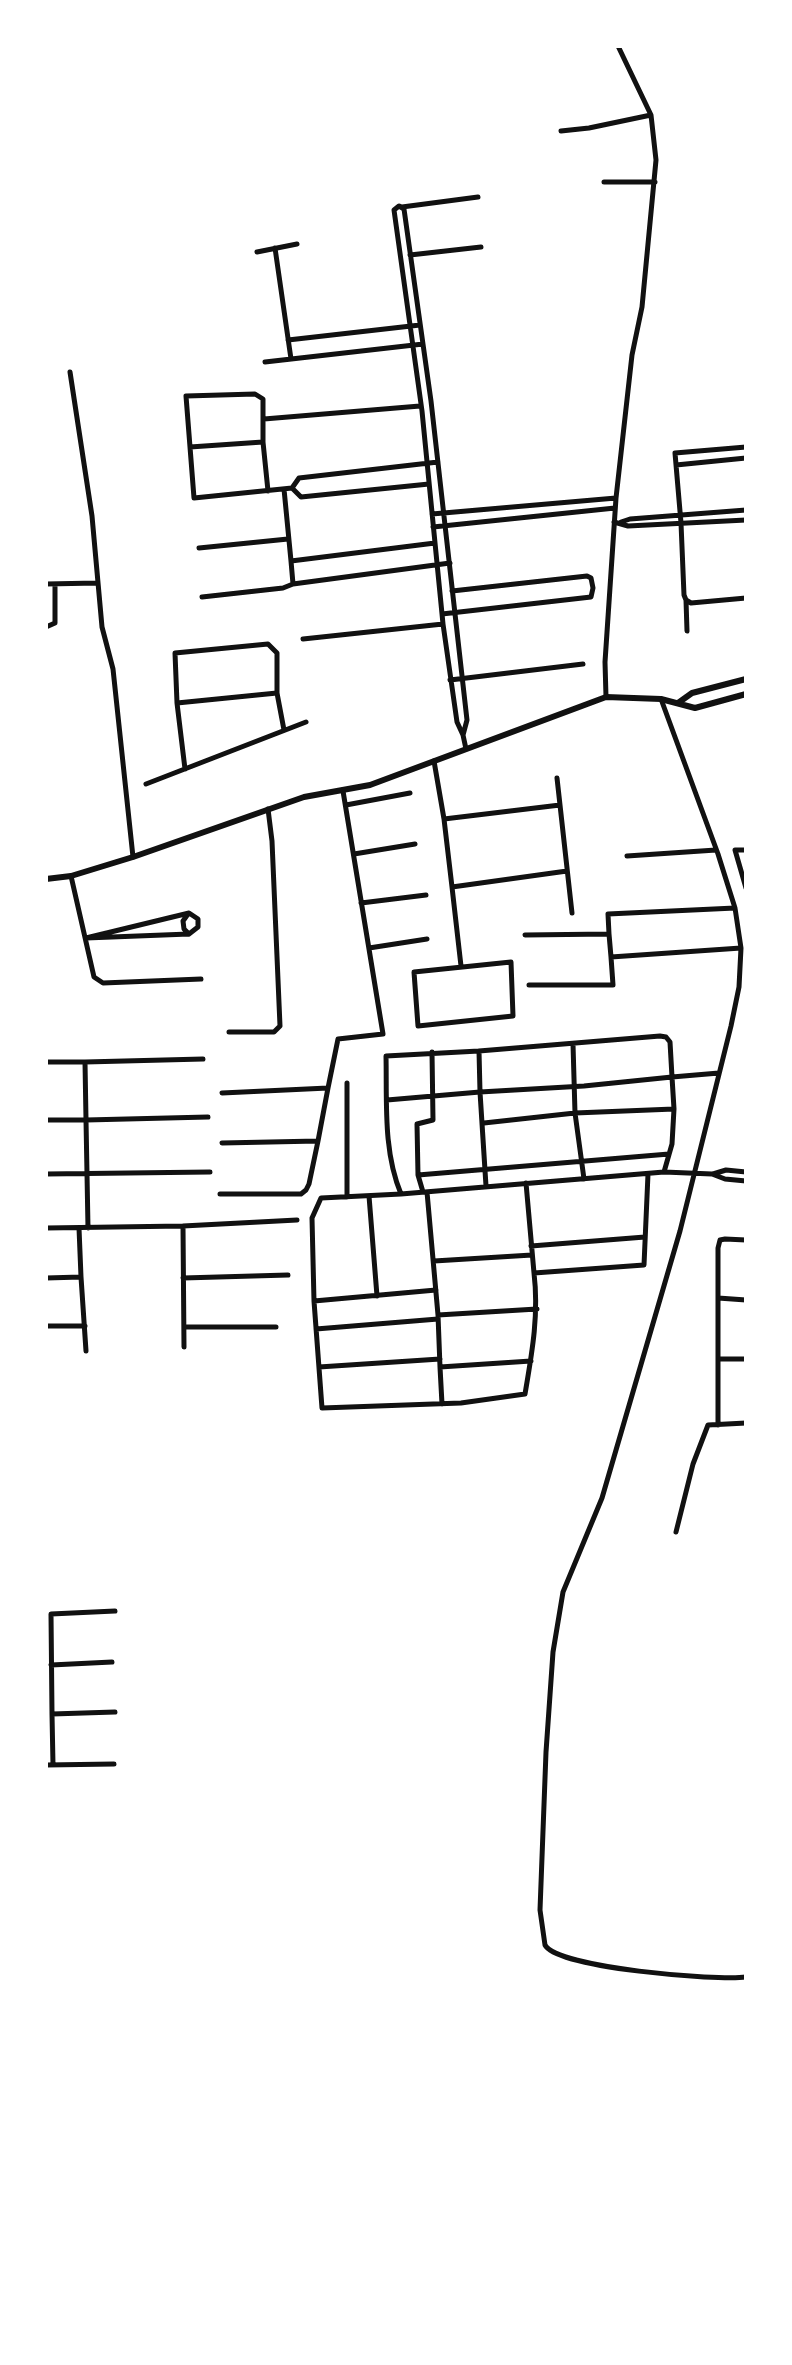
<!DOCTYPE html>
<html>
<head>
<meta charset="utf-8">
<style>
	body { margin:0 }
	#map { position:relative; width:792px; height:2365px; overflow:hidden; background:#fff; font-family:"Noto Sans",sans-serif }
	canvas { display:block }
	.frame { position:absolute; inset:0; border:48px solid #fff; pointer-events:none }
</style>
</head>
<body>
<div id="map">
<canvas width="792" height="2365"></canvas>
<div class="frame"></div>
</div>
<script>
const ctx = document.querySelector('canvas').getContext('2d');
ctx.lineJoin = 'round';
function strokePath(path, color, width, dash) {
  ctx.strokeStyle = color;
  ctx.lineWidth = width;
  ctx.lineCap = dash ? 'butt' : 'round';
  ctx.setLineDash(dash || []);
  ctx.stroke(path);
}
strokePath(new Path2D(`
	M561 131 589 128 651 115
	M604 182H655
	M402 207 478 197
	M275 248 291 359
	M257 252 297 244
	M410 255 481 247
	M288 340 420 325
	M265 362 423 344
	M70 372 92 516 102 627 113 669 133 857
	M264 419 420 406
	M263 442 268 491
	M190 447 186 396 255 394 263 399V442L190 447 194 498 292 488 299 478 438 462
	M746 447 675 453 681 523 684 595 686 600 691 603 746 598
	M676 465 746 458
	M292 488 301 497 429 484
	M284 489 291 561
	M432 514 616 498
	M614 522 628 526 746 520
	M621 522 630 519 746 510
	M433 527 615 508
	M435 543 291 561 293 584 450 563
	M199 548 288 539
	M46 584 97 583
	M202 597 283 588 293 584
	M686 600 687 631
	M442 614 591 597 593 588 591 578 587 576 452 591
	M46 627 55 623V584
	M303 639 443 624
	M450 680 583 664
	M277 693 284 730
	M606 697 605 662 616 498 632 355 642 307 656 160 651 115 618 46
	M661 699 718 854 735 908
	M177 703 175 653 268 644 277 653V693L177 703 185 769
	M463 735 467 720 431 401 404 209 399 206 394 210 422 411 443 624 457 722 463 735 466 749
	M434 761 444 819
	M557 778 572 913
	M146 784 306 722
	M346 805 410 793
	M746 850H735L746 888
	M354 854 415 844
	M627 856 716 850
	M71 876 94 977 103 983 201 979
	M452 887 444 819 560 805
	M361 903 426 895
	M189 913 198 919V927L189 934 86 938Z
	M188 914 183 921 184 929 189 934
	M609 934 611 957
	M525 935 609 934 608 914 735 908 741 948
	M369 948 427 939
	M511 962 513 1016 418 1026 414 972Z
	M461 966 452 887 567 871
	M529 985H613L611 957 741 948 739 987 731 1026 680 1231 602 1498 563 1592 553 1652 546 1752 540 1910 545 1945C557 1968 717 1981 746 1977
	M229 1032H274L280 1026 272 841 268 809
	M573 1044 575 1113 584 1179
	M479 1051 660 1036 666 1037 670 1042 672 1077 584 1086 480 1092 479 1051 386 1056C387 1102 383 1151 401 1194L664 1172 712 1174 725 1179 746 1181
	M432 1052 433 1120 417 1124 418 1175 669 1154
	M46 1062H85L86 1120H46
	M85 1062 203 1059
	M347 1083V1197
	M222 1093 328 1088 338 1039 383 1034 343 791
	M387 1100 480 1092 486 1186
	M484 1123 575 1113 674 1109 672 1077 719 1073
	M222 1143 318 1141 328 1088
	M664 1172 672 1144 674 1109
	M46 1174 210 1172
	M713 1174 726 1170 746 1172
	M418 1175 423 1192
	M526 1183 534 1273 644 1265 648 1174
	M427 1192 438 1315
	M220 1194H301L306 1190 309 1184 318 1141
	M401 1194 321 1198 312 1218 314 1301 322 1408 461 1403 525 1394C532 1353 539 1315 534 1273
	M369 1196 377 1296
	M46 1228 183 1226
	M79 1228 81 1277
	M88 1228 86 1120 208 1117
	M531 1246 645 1237
	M434 1261 532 1255
	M46 1278 81 1277 86 1351
	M183 1278 288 1275
	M718 1298 746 1300
	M314 1301 436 1290
	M46 1326H85
	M184 1327H276
	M316 1329 438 1319
	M184 1347 183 1226 297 1220
	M718 1359H746
	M319 1367 440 1359
	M440 1367 438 1315 537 1309
	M442 1404 440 1367 531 1361
	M718 1425V1248L720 1240 725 1239 746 1240
	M676 1532 693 1464 708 1425 746 1423
	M51 1665 112 1662
	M52 1714 51 1614 115 1611
	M46 1765 114 1764
	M53 1765 52 1714 115 1712`), '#111', 5);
strokePath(new Path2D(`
	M678 703 692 693 746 679
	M46 879 71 876 133 857 304 797 370 785 606 697 661 699 695 708 746 694`), '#111', 6);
</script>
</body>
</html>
